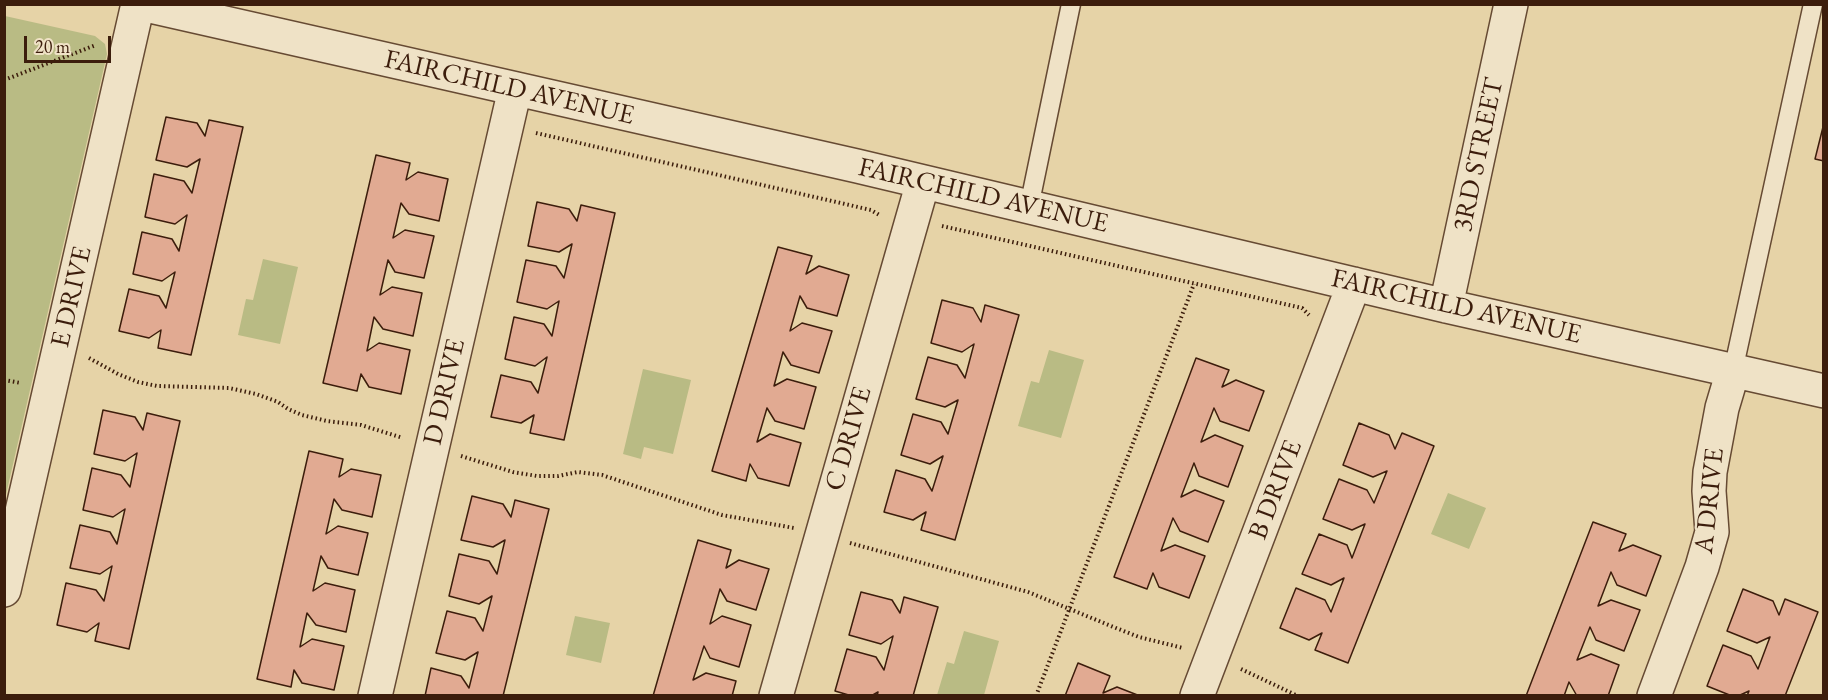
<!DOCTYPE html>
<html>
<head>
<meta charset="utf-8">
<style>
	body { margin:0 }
	#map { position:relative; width:1828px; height:700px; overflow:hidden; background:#e6d3a7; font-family:"EB Garamond",serif }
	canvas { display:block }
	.frame { position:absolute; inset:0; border:6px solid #3c1d0c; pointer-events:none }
	.scale { position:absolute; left:24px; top:36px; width:87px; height:27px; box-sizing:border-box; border:3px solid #3c1d0c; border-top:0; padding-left:8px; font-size:18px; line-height:21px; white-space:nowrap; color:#3c1d0c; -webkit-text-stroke:4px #efe2c6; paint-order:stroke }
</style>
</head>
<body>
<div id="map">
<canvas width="1828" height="700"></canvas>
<div class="frame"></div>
<div class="scale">20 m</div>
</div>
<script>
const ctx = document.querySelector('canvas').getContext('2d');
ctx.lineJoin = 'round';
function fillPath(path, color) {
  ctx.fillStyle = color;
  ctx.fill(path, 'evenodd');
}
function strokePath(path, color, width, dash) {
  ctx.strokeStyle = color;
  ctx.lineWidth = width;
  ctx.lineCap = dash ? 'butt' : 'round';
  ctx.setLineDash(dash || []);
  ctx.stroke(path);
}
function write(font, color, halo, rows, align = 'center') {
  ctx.font = font + ' "EB Garamond",serif';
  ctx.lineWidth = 4.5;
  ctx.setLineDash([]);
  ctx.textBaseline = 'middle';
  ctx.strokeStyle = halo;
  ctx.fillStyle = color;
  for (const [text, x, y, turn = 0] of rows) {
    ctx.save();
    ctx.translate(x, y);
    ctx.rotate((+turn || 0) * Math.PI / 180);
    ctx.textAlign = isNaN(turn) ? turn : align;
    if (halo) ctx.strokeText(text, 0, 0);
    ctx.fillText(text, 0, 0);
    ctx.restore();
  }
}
fillPath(new Path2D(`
	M5 16 95 36 105 44 107 54 5 499Z
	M263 259 298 267 280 344 238 335 246 299 253 300Z
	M1049 350 1084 360 1061 438 1018 426 1031 381 1039 383Z
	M643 369 691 380 673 454 644 447 641 459 623 454Z
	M1448 493 1486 508 1469 549 1431 534Z
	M575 616 610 623 601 663 566 655Z
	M964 631 999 641 984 695H937L947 662 954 664Z`), '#b9bb84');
const building = new Path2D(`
	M166 117 197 123 205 136 209 120 243 127 191 355 158 348 161 330 149 338 119 331 129 289 159 296 166 308 175 272 162 281 133 274 142 232 172 239 179 251 187 215 175 224 145 217 154 174 184 181 192 193 200 159 187 167 156 160Z
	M1824 123V161L1815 159Z
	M376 155 410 163 406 180 418 172 448 179 439 221 409 214 401 203 393 238 405 230 434 236 424 278 395 272 388 260 380 295 392 287 422 293 413 336 383 329 374 317 367 351 379 343 410 350 401 394 369 387 361 374 357 391 323 383Z
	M537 202 569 209 577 221 581 205 615 213 564 440 530 433 534 415 521 423 491 417 501 375 531 382 538 393 547 357 535 366 505 359 514 317 544 324 552 336 559 301 547 309 517 302 526 260 556 266 564 278 572 244 559 252 528 246Z
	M778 247 812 256 806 274 819 266 849 275 837 316 807 308 800 296 790 331 802 323 832 331 819 373 791 365 783 352 774 386 787 379 816 387 804 429 775 421 767 408 757 442 770 434 801 443 789 486 758 478 750 464 746 481 712 471Z
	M942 300 973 308 981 322 985 305 1019 315 955 540 921 530 926 512 913 520 884 512 896 470 925 479 932 491 943 456 930 464 901 455 913 414 941 422 948 434 958 400 945 407 916 399 928 357 957 365 965 378 974 344 962 352 931 343Z
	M1196 358 1229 370 1222 387 1236 380 1264 391 1249 431 1220 421 1214 408 1201 442 1215 435 1243 446 1228 487 1199 476 1194 463 1181 497 1195 490 1224 501 1208 542 1180 531 1173 518 1161 551 1175 545 1205 556 1189 598 1159 587 1153 573 1147 589 1114 577Z
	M103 410 135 417 143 430 147 413 180 421 129 649 95 641 99 623 87 632 57 625 66 583 96 590 104 601 112 566 100 574 70 568 80 525 110 532 117 544 125 509 113 517 83 510 92 468 121 475 130 487 137 453 125 461 94 454Z
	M1359 423 1389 435 1395 449 1402 433 1434 446 1348 663 1315 650 1322 633 1309 640 1280 628 1296 588 1325 600 1331 612 1344 578 1331 585 1302 574 1319 534 1347 545 1352 558 1365 524 1352 530 1323 519 1339 479 1367 490 1374 503 1387 471 1373 477 1343 465Z
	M309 451 343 459 339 477 351 469 381 475 372 517 342 510 334 499 326 534 338 526 368 533 358 575 328 568 321 556 313 591 325 583 355 590 346 632 316 625 307 613 300 647 312 639 344 646 334 690 302 683 294 670 291 687 257 679Z
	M472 496 503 504 511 517 515 500 549 509 503 696H425L431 668 461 676 469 688 478 652 465 660 436 653 447 611 475 618 483 631 492 596 479 604 449 596 459 554 489 561 497 574 505 540 493 547 461 540Z
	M1593 522 1626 534 1619 551 1633 545 1661 556 1646 596 1617 585 1611 572 1598 606 1611 600 1640 610 1624 651 1596 640 1590 627 1577 660 1591 654 1619 665 1608 696H1577L1569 682 1564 696H1526Z
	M698 540 731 550 726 568 739 560 769 569 756 610 727 601 720 589 710 624 722 616 751 625 739 667 710 658 704 646 693 680 706 673 736 681 732 696H653Z
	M1743 589 1773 601 1779 615 1785 599 1818 612 1785 696H1747L1749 691 1738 696H1732L1707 686 1723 645 1751 656 1758 669 1770 637 1757 643 1727 631Z
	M861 592 892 600 900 613 904 597 938 607 913 696H877L878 692 871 696H852L835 691 847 649 876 657 884 670 893 636 881 644 849 635Z
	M1078 663 1110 676 1103 693 1117 687 1140 696H1065Z`);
fillPath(building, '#e1aa92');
strokePath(building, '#3c1d0c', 1.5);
const lane = new Path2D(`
	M1029 207 1071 4
	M1733 371 1813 4`);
const street = new Path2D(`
	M141 4 857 166 1446 306 1824 391
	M1446 306 1511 4
	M4 590 138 4
	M375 696 515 89
	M776 696 923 182
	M1197 696 1354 284
	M1654 696 1702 567 1712 532 1709 491 1710 472 1722 408 1733 371`);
strokePath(lane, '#664a33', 21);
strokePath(street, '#664a33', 36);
strokePath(new Path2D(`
	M4 80 96 45
	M536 133 871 210 881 216
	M942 226 1302 308 1309 315
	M89 358 118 374 138 382 157 386 229 388 256 394 278 402 288 409 302 415 327 421 361 425 403 438
	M4 380 21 383
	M461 456 513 472 537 476H558L578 472 602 475 722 515 794 528
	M850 543 1028 592 1116 628 1139 637 1183 648
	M1241 669 1298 696
	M1036 696 1194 284`), '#3c1d0c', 4, [1.5, 3]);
strokePath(lane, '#efe2c6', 18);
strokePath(street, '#efe2c6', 33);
write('27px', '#3c1d0c', '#efe2c6', [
	["FAIRCHILD AVENUE",509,88,13],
	["3RD STREET",1479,155,-78],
	["FAIRCHILD AVENUE",983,196,13],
	["E DRIVE",72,297,-77],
	["FAIRCHILD AVENUE",1456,307,13],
	["D DRIVE",445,392,-77],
	["C DRIVE",849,439,-74],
	["B DRIVE",1276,490,-69],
	["A DRIVE",1710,501,-84]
]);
</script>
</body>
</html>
